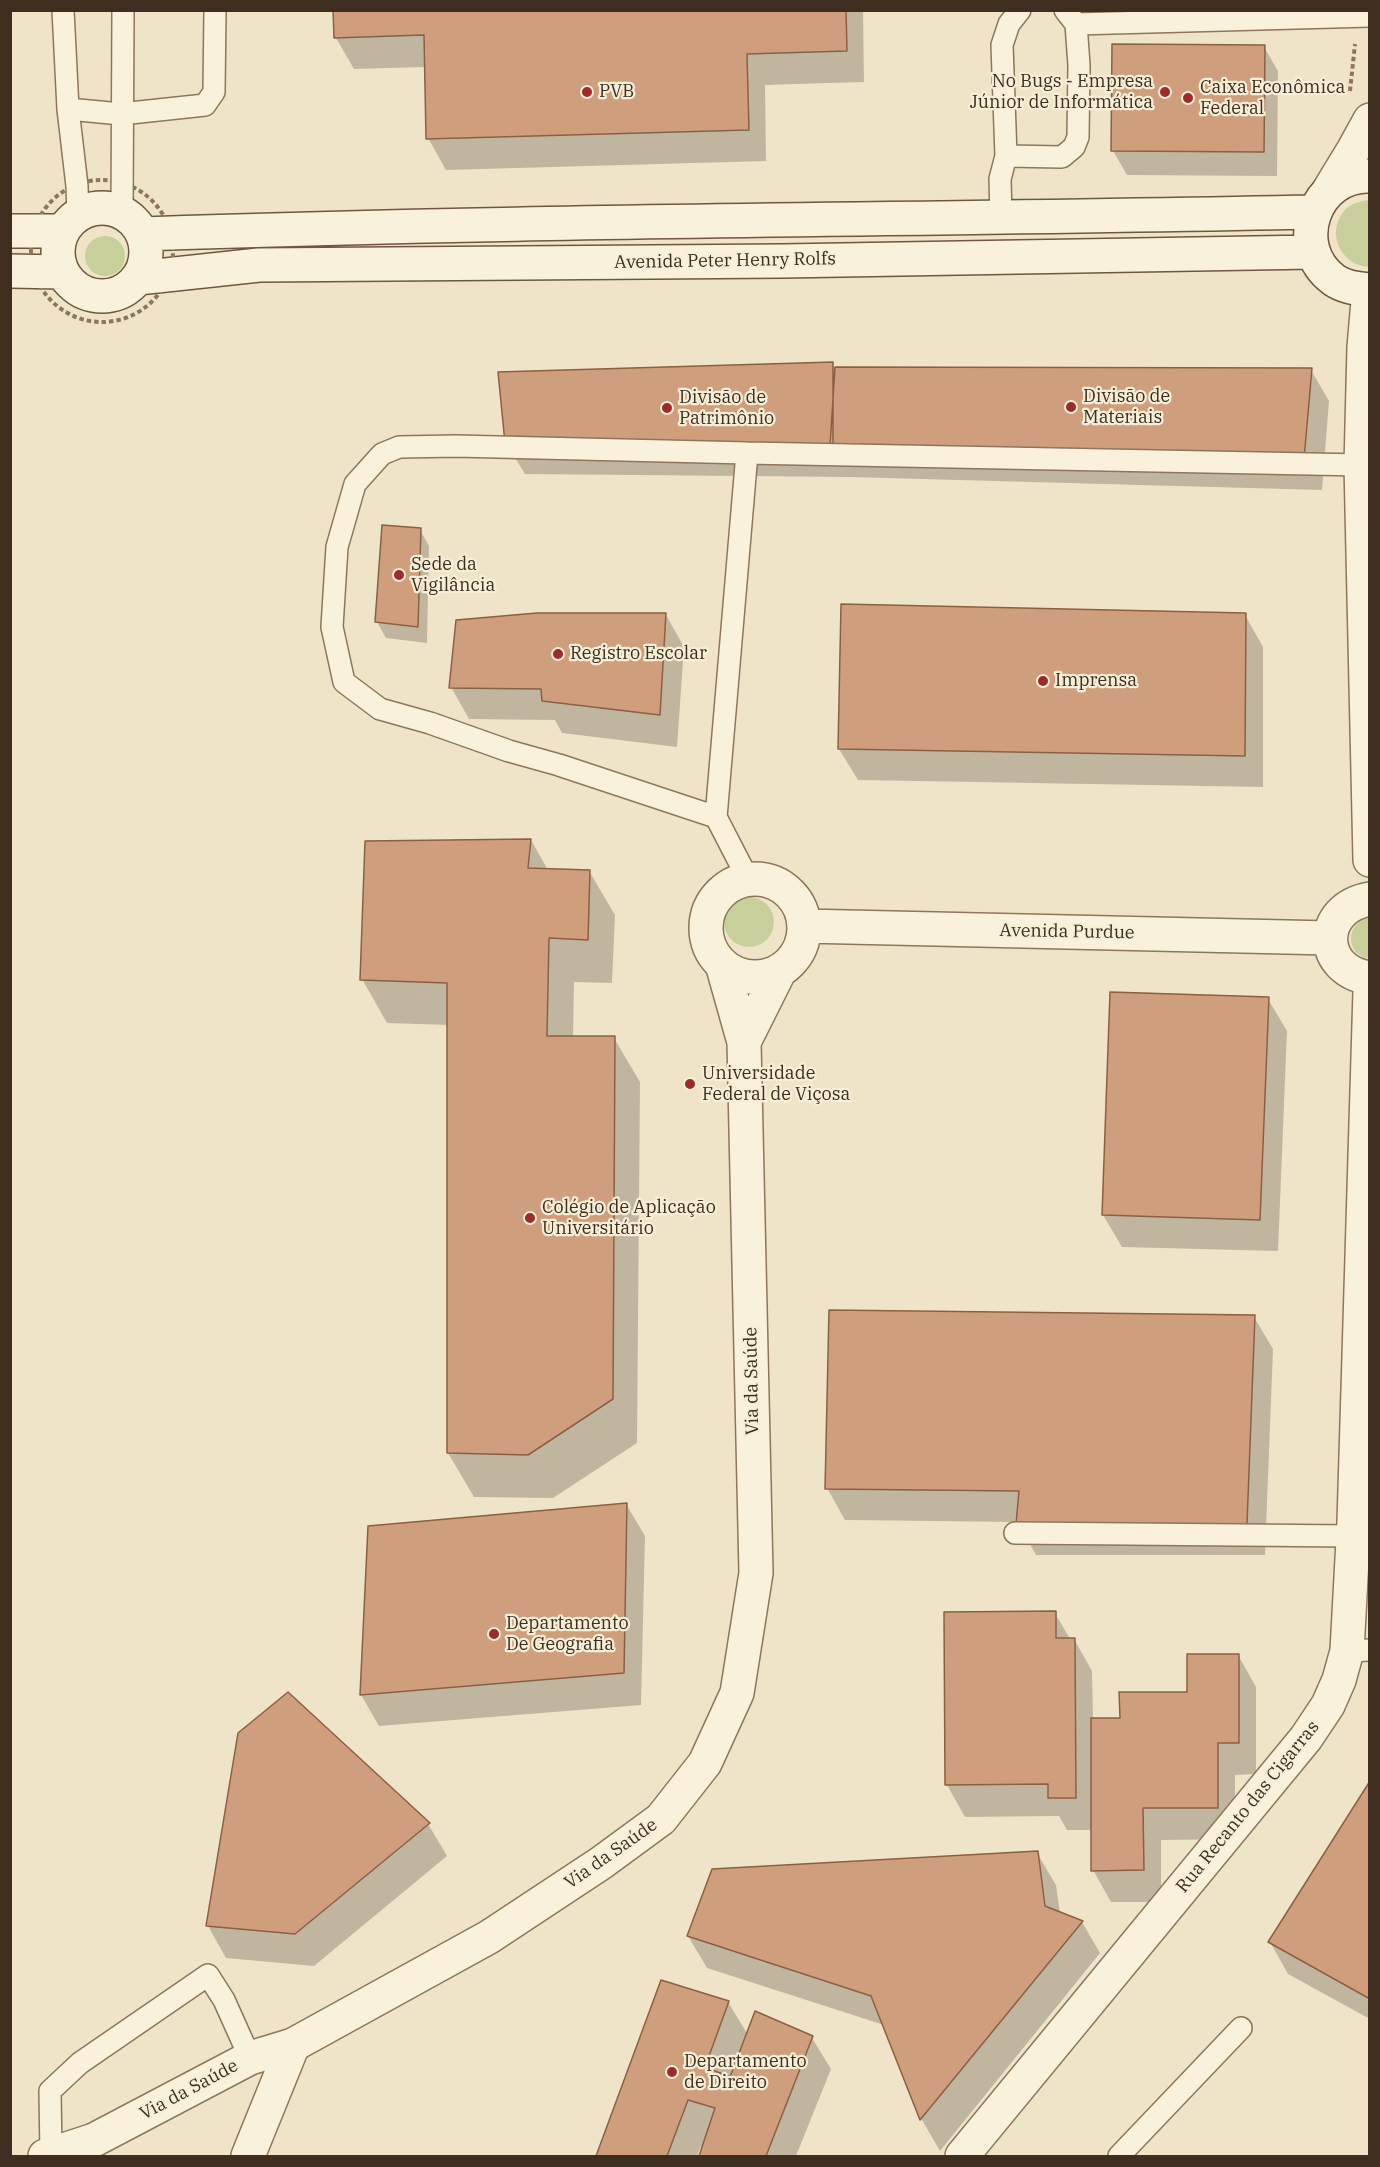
<!DOCTYPE html>
<html>
<head>
<meta charset="utf-8">
<style>
	body { margin:0 }
	#map { position:relative; width:1380px; height:2167px; overflow:hidden; background:#f0e4c8; font-family:"IBM Plex Serif",serif }
	canvas { display:block }
	.frame { position:absolute; inset:0; border:12px solid #3d2e20; pointer-events:none }
</style>
</head>
<body>
<div id="map">
<canvas width="1380" height="2167"></canvas>
<div class="frame"></div>
</div>
<script>
const ctx = document.querySelector('canvas').getContext('2d');
ctx.lineJoin = 'round';
function fillPath(path, color) {
  ctx.fillStyle = color;
  ctx.fill(path, 'evenodd');
}
function strokePath(path, color, width, dash) {
  ctx.strokeStyle = color;
  ctx.lineWidth = width;
  ctx.lineCap = dash ? 'butt' : 'round';
  ctx.setLineDash(dash || []);
  ctx.stroke(path);
}
function write(font, color, halo, rows, align = 'center') {
  ctx.font = font + ' "IBM Plex Serif",serif';
  ctx.lineWidth = 4.5;
  ctx.setLineDash([]);
  ctx.textBaseline = 'middle';
  ctx.strokeStyle = halo;
  ctx.fillStyle = color;
  for (const [text, x, y, turn = 0] of rows) {
    ctx.save();
    ctx.translate(x, y);
    ctx.rotate((+turn || 0) * Math.PI / 180);
    ctx.textAlign = isNaN(turn) ? turn : align;
    if (halo) ctx.strokeText(text, 0, 0);
    ctx.fillText(text, 0, 0);
    ctx.restore();
  }
}
fillPath(new Path2D(`
	M1369 200 1370 267C1340 266 1324 230 1347 208 1353 203 1361 201 1369 200Z
	M85 256a20 20 0 1 1 40 0a20 20 0 1 1-40 0Z
	M724 922a25 25 0 1 1 50 0a25 25 0 1 1-50 0Z
	M1369 918 1370 919 1369 959C1345 955 1345 922 1369 918Z`), '#c9cf9b');
fillPath(new Path2D(`
	M335 10H863L864 82 765 85 766 161 446 170 428 138 426 67 354 69 336 38Z
	M1264 47 1278 71 1277 176 1127 175 1113 151Z
	M832 363 835 369 1311 370 1329 401 1322 490 849 477 525 474 506 443Z
	M420 530 429 546 427 643 386 638 377 622Z
	M666 615 684 647 677 747 562 733 555 720 469 719 451 687Z
	M1245 615 1263 647V787L858 780 839 749Z
	M531 840 548 870 589 871 615 915 612 983 574 982 573 1037 614 1038 640 1082 637 1443 553 1498 474 1497 448 1453 449 1025 387 1023 362 979Z
	M1268 999 1287 1031 1278 1251 1122 1247 1103 1215Z
	M1254 1317 1273 1349 1265 1555H1036L1017 1522 845 1520 827 1488Z
	M626 1504 645 1536 641 1705 379 1726 361 1695Z
	M1055 1613 1070 1639H1074L1092 1671 1093 1720H1121L1188 1693 1238 1655 1256 1687V1774L1235 1775V1839L1161 1840V1902H1111L1093 1870V1830H1067L1059 1816 965 1817 947 1785Z
	M1370 1784V2019L1288 1974 1270 1942Z
	M428 1824 447 1856 314 1966 226 1958 208 1926Z
	M1037 1853 1056 1885 1060 1913 1082 1922 1100 1953 940 2151 922 2120 884 2025 707 1968 688 1936Z
	M662 1981 728 2002 748 2035 812 2038 831 2069 796 2156H700L704 2147 701 2146 697 2156H597Z`), '#0003');
const building = new Path2D(`
	M333 10H846L847 51 747 54 749 130 426 139 424 35 334 38Z
	M1112 44 1265 45 1264 152 1111 151Z
	M833 362V446L505 443 498 372Z
	M835 367 1312 368 1304 459 830 446Z
	M382 525 421 528 418 627 375 622Z
	M841 604 1246 613 1245 756 838 749Z
	M537 613H666L660 715 542 701 541 689 449 688 456 620Z
	M531 839 528 868 590 870 588 940 549 938 547 1036H615L613 1399 528 1455 447 1453V983L360 980 365 841Z
	M1110 992 1269 997 1260 1220 1102 1215Z
	M829 1310 1255 1315 1247 1524H1016L1019 1491 825 1489Z
	M627 1503 624 1673 360 1695 368 1526Z
	M1056 1611V1638H1075L1076 1798H1048V1784L945 1785 944 1612Z
	M1187 1654H1239V1743H1218V1808H1143L1144 1870 1091 1871V1718H1120L1119 1692H1187Z
	M288 1692 430 1823 295 1934 206 1926 238 1733Z
	M1370 1781V1999L1268 1942Z
	M1038 1851 1045 1906 1083 1921 920 2120 871 1996 687 1936 712 1869Z
	M661 1980 729 2001 705 2067 730 2077 755 2011 813 2036 766 2156H699L715 2108 688 2100 667 2156H596Z`);
fillPath(building, '#cf9f7d');
strokePath(building, '#8d5f41', 1.5);
const service = new Path2D(`
	M63 10 68 109 121 114 205 105 214 92 215 10
	M1076 24 1370 16
	M68 109 77 186 78 216
	M1006 156 1062 157 1074 147 1078 137 1079 65 1076 24 1065 10
	M122 212 123 10
	M1001 217 1000 179 1006 156 1002 45 1009 24 1020 10
	M747 453 1361 465
	M716 817 559 765 509 751 430 723 380 709 344 682 332 627 337 547 355 484 382 454 399 447 456 446 747 453 716 817 748 879
	M1015 1533 1353 1536
	M1347 1651 1370 1650
	M51 2154 50 2091 80 2063 208 1975 224 2000 250 2058
	M1119 2156 1241 2028`);
const minor = new Path2D(`
	M248 2156 293 2045`);
const tertiary = new Path2D(`
	M1329 190 1354 149 1370 120
	M1369 290 1364 347 1361 465 1370 860
	M706 928a49 49 0 1 1 98 0a49 49 0 1 1-98 0Z
	M1370 899C1317 908 1318 971 1370 978
	M804 926 1330 938
	M744 1042 780 970
	M45 2156 94 2140 250 2058 293 2045 489 1937 601 1863 661 1819 705 1763 737 1693 756 1573 744 1042 722 964
	M962 2156 1306 1738 1328 1705 1339 1680 1347 1651 1354 1522 1370 991`);
const secondary = new Path2D(`
	M1370 176C1314 174 1289 247 1334 280 1344 287 1357 289 1370 290
	M58 252a44 44 0 1 1 88 0a44 44 0 1 1-88 0Z
	M10 231H63
	M143 234C533 220 924 220 1314 212
	M10 271 62 272
	M138 278 259 265 783 261 1313 252`);
strokePath(service, '#8d765c', 24);
strokePath(minor, '#8d765c', 36);
strokePath(tertiary, '#8d765c', 36);
strokePath(secondary, '#6f573f', 36);
strokePath(new Path2D(`
	M1350 91 1355 44
	M31 251a71 71 0 1 1 142 0a71 71 0 1 1-142 0Z`), '#8d765c', 4, [4.5, 3]);
strokePath(service, '#faf1dc', 21);
strokePath(minor, '#faf1dc', 33);
strokePath(tertiary, '#faf1dc', 33);
strokePath(secondary, '#faf1dc', 33);
for (const [x, y, r, color] of [
	[587,92,6,"#9e2a2b"],
	[1165,92,6,"#9e2a2b"],
	[1188,98,6,"#9e2a2b"],
	[1071,407,6,"#9e2a2b"],
	[667,408,6,"#9e2a2b"],
	[399,575,6,"#9e2a2b"],
	[558,654,6,"#9e2a2b"],
	[1043,681,6,"#9e2a2b"],
	[690,1084,6,"#9e2a2b"],
	[530,1218,6,"#9e2a2b"],
	[494,1634,6,"#9e2a2b"],
	[672,2072,6,"#9e2a2b"]
]) {
  const dot = new Path2D();
  dot.arc(x, y, r, 0, 2 * Math.PI);
  ctx.fillStyle = color;
  ctx.fill(dot);
  strokePath(dot, '#f7eed8', 2);
}
write('18px', '#3d2e20', '#f7eed8', [
	["No Bugs - Empresa",1153,82,"right"],
	["Júnior de Informática",1153,103,"right"],
	["Caixa Econômica",1200,88],
	["Federal",1200,109],
	["PVB",599,92],
	["Divisão de",1083,397],
	["Materiais",1083,418],
	["Divisão de",679,398],
	["Patrimônio",679,419],
	["Sede da",411,565],
	["Vigilância",411,586],
	["Registro Escolar",570,654],
	["Imprensa",1055,681],
	["Universidade",702,1074],
	["Federal de Viçosa",702,1095],
	["Colégio de Aplicação",542,1208],
	["Universitário",542,1229],
	["Departamento",506,1624],
	["De Geografia",506,1645],
	["Departamento",684,2062],
	["de Direito",684,2083]
], 'left');
write('18px', '#3d2e20', '#f7eed8', [
	["Avenida Peter Henry Rolfs",725,261,-1],
	["Avenida Purdue",1067,932,1],
	["Via da Saúde",752,1381,-91],
	["Rua Recanto das Cigarras",1248,1807,-51],
	["Via da Saúde",611,1854,-35],
	["Via da Saúde",189,2090,-28]
]);
</script>
</body>
</html>
